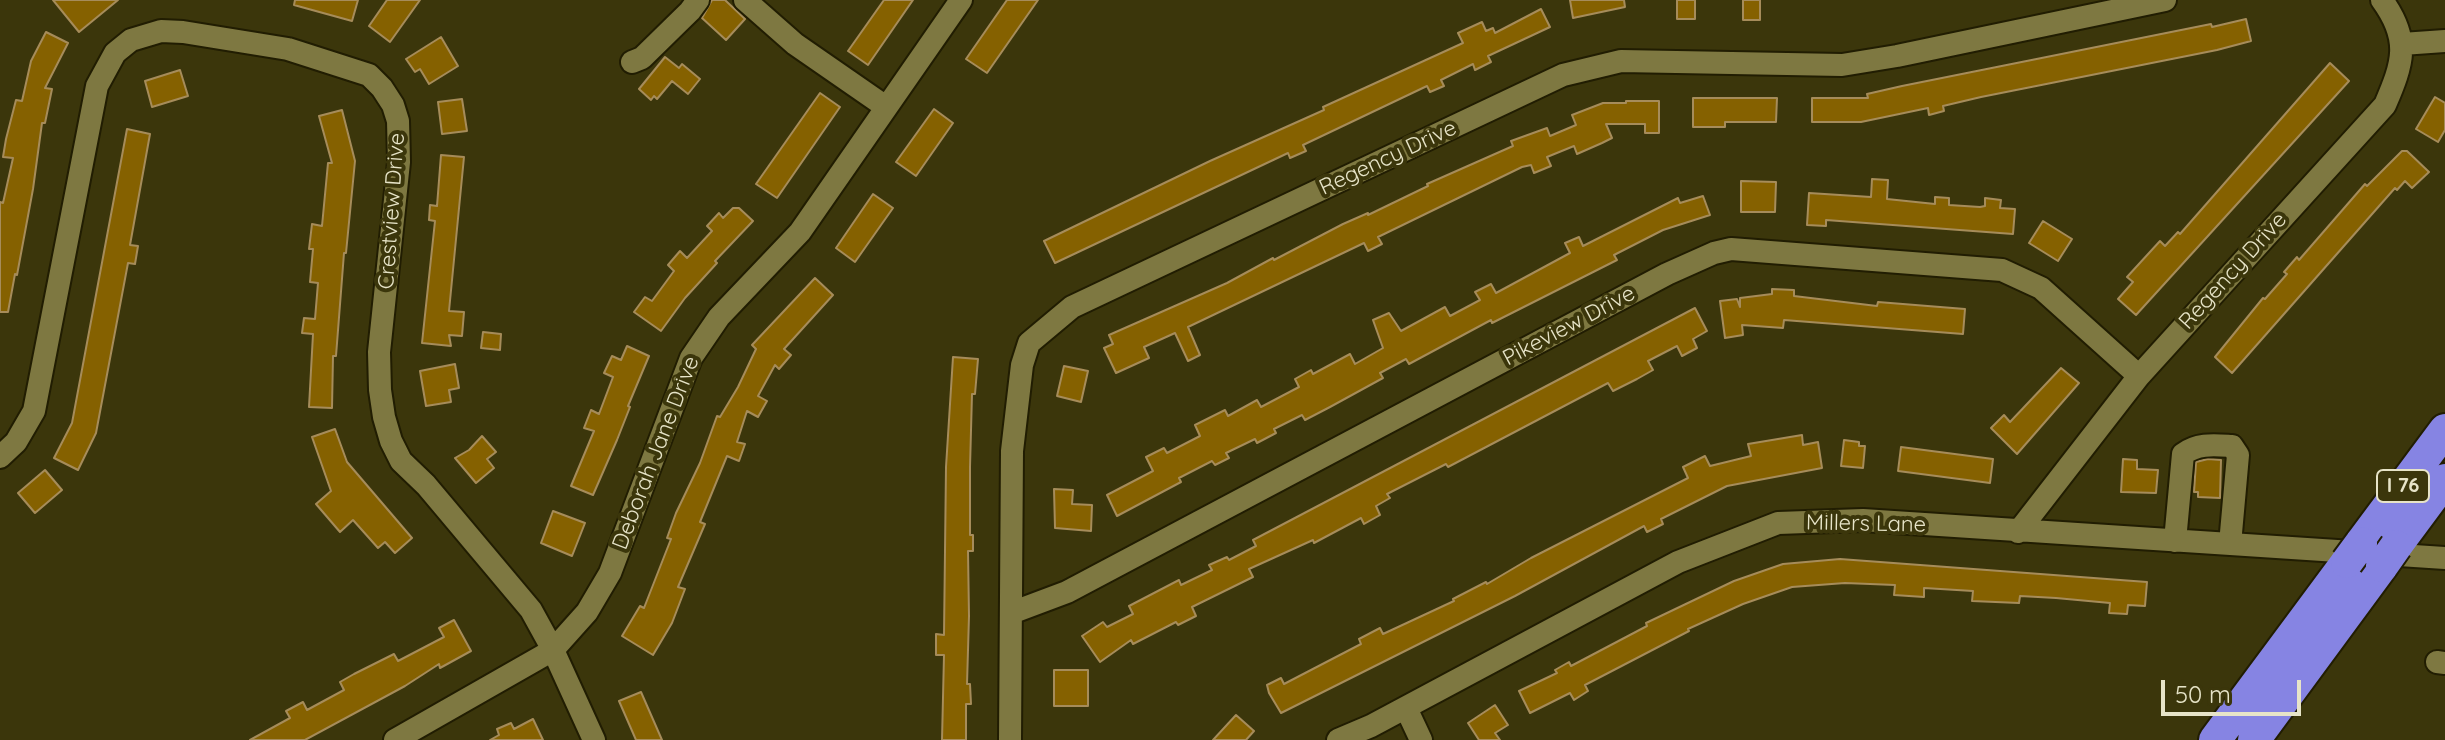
<!DOCTYPE html>
<html>
<head>
<meta charset="utf-8">
<style>
	body { margin:0 }
	#map { position:relative; width:2445px; height:740px; overflow:hidden; background:#3b360b; font-family:Quicksand,sans-serif }
	canvas { display:block }
	.scale { position:absolute; left:2161px; top:680px; width:140px; height:36px; box-sizing:border-box; border:4px solid #e7e4c8; border-top:0; padding-left:10px; font-size:24px; line-height:28px; white-space:nowrap; color:#e7e4c8; -webkit-text-stroke:6px #3b360b; paint-order:stroke }
</style>
</head>
<body>
<div id="map">
<canvas width="2445" height="740"></canvas>
<div class="scale">50 m</div>
</div>
<script>
const ctx = document.querySelector('canvas').getContext('2d');
ctx.lineJoin = 'round';
function fillPath(path, color) {
  ctx.fillStyle = color;
  ctx.fill(path, 'evenodd');
}
function strokePath(path, color, width, dash) {
  ctx.strokeStyle = color;
  ctx.lineWidth = width;
  ctx.lineCap = dash ? 'butt' : 'round';
  ctx.setLineDash(dash || []);
  ctx.stroke(path);
}
function write(font, color, halo, rows, align = 'center') {
  ctx.font = font + ' Quicksand,sans-serif';
  ctx.lineWidth = 8;
  ctx.setLineDash([]);
  ctx.textBaseline = 'middle';
  ctx.strokeStyle = halo;
  ctx.fillStyle = color;
  for (const [text, x, y, turn = 0] of rows) {
    ctx.save();
    ctx.translate(x, y);
    ctx.rotate((+turn || 0) * Math.PI / 180);
    ctx.textAlign = isNaN(turn) ? turn : align;
    if (halo) ctx.strokeText(text, 0, 0);
    ctx.fillText(text, 0, 0);
    ctx.restore();
  }
}
const building = new Path2D(`
	M53 0H118L79 32Z
	M295 0H358L352 21 294 5Z
	M387 0H420L390 42 369 26Z
	M712 0H725L745 19 726 40 702 18Z
	M884 0H913L868 65 848 51Z
	M1007 0H1038L987 73 966 59Z
	M1570 0H1624L1625 7 1573 18Z
	M1677 0H1695V19H1677Z
	M1743 0H1760V20H1743Z
	M1541 9 1550 27 1488 56 1491 62 1475 70 1473 64 1441 80 1444 86 1430 92 1427 86 1303 145 1306 151 1290 158 1288 153 1055 263 1044 241 1210 161 1324 110 1323 107 1463 43 1458 33 1482 22 1486 31 1493 28 1495 33Z
	M2246 19 2251 41 2217 50 1981 97 1943 106 1944 111 1929 115 1928 108 1861 122H1812V98H1868L1867 94 1902 86 2211 24 2212 27Z
	M46 32 68 43 45 88 52 89 45 123H42L33 189 17 275 15 274 8 312H0V202L3 203 13 158 3 157 6 139 16 100 22 101 31 61Z
	M441 37 458 66 429 84 420 69 415 72 406 59Z
	M665 57 679 68 682 64 700 79 688 94 672 81 657 99 654 96 651 100 639 89Z
	M2330 63 2349 81 2136 315 2118 299 2133 282 2127 277 2160 241 2165 246 2178 232 2180 234Z
	M180 70 188 96 152 107 145 81Z
	M820 93 840 107 777 198 756 184Z
	M2435 97 2445 103V130L2438 142 2416 129Z
	M1693 98H1777L1776 122H1725V127H1693Z
	M462 99 467 131 442 134 438 102Z
	M1626 101H1659V133H1645V124H1606L1612 138 1602 143 1577 154 1574 146 1547 157 1551 166 1534 173 1531 165 1522 167 1378 237 1382 244 1368 251 1364 243 1188 327 1200 355 1188 361 1175 333 1144 347 1149 358 1116 373 1104 348 1113 344 1109 335 1227 283 1273 258 1274 260 1343 224 1368 213V215L1428 186 1427 184 1513 146 1511 141 1547 128 1550 136 1576 125 1572 115 1603 103H1626Z
	M934 109 953 123 916 176 896 162Z
	M342 110 355 161 346 253H344L336 356H333L332 408 309 407 313 334 302 333 304 318 315 319 318 283 310 282 313 249H309L312 224 322 226 328 163H332L319 116Z
	M127 129 150 134 130 245 138 246 135 264 128 263 96 433 78 470 54 458 72 423Z
	M2402 151H2407L2429 172 2412 188 2405 181 2397 190 2395 188 2232 373 2215 357 2263 298 2265 299 2287 274 2284 272 2297 257 2299 260 2365 184 2367 186Z
	M441 155 464 157 449 311 464 312 462 336 449 335 451 346 422 343 435 221 429 220 430 205 437 206Z
	M1872 179 1888 180 1887 199 1935 204V197L1949 198V205L1980 207 1985 206V198L2001 200 2000 208 2015 209 2013 234 1826 220V226L1807 225 1809 193 1871 197Z
	M1741 181 1776 182 1775 212H1741Z
	M873 194 893 208 855 262 836 248Z
	M1703 196 1710 215 1663 230 1614 255 1617 260 1492 323 1491 320 1409 364 1406 359 1380 373 1383 378 1330 407 1305 420 1302 415 1274 429 1276 433 1257 443 1255 439 1226 453 1229 458 1215 465 1212 461 1179 478 1181 482 1117 516 1107 495 1153 471 1146 457 1164 448 1167 453 1200 436 1195 425 1225 410 1228 416 1257 400 1261 407 1299 387 1295 379 1311 370 1313 374 1350 354 1355 364 1383 348 1373 320 1389 313 1401 331 1445 307 1450 316 1480 300 1475 292 1491 284 1496 293 1570 253 1565 243 1579 237 1583 246 1678 198 1680 203Z
	M733 208H739L753 221 715 261 717 263 685 298 661 331 634 312 645 297 652 301 674 271 668 265 680 251 687 258 712 231 707 226 719 213 723 218Z
	M2043 221 2072 239 2058 261 2029 243Z
	M815 278 833 295 784 349 791 355 779 369 775 365 758 396 767 401 758 417 747 411 737 442 745 444 739 461 727 456 700 522 705 524 678 587 685 589 672 623 653 655 622 636 640 606 644 608 671 539 667 538 676 513 700 463 717 416 720 417 738 387 756 349 752 345Z
	M1772 289 1794 290V296L1877 306 1878 302 1965 309 1963 334 1784 320 1783 328 1742 325 1743 335 1725 338 1720 301 1737 299 1740 307V298L1772 294Z
	M1695 308 1707 331 1693 339 1697 348 1682 356 1677 346 1648 361 1653 370 1637 379 1613 391 1608 383 1448 467 1446 464 1387 494 1390 498 1376 506 1380 515 1364 524 1361 518 1314 543 1313 540 1249 569 1253 577 1192 607 1196 616 1178 625 1176 622 1133 644 1131 640 1100 662 1082 636 1103 622 1107 627 1133 614 1129 606 1179 580 1181 585 1212 570 1209 565 1227 557 1229 560 1256 546 1253 540Z
	M483 332 501 334 500 350 481 348Z
	M627 346 649 356 628 406 630 407 617 440 593 495 571 486 594 431 584 428 591 410 599 414 613 377 604 373 612 356 621 360Z
	M953 357 978 359 975 394H972L970 467V535H973V551H968L969 616 967 684H970L971 704H966V740H942L944 655H936V634L944 635 946 467Z
	M455 364 459 388 449 390 451 402 426 406 420 371Z
	M1064 366 1088 371 1081 402 1057 396Z
	M2061 368 2079 383 2017 454 1991 428 2004 415 2010 422Z
	M335 429 347 462 412 538 395 553 385 542 378 548 353 520 340 532 316 504 331 491 312 437Z
	M1802 435 1803 445 1818 442 1822 468 1727 486 1661 519 1663 524 1647 532 1644 526 1515 596 1281 713 1269 693 1267 685 1281 678 1284 684 1361 644 1359 639 1380 628 1383 634 1454 601 1453 599 1486 582 1487 584 1531 558 1688 478 1683 467 1705 456 1710 466 1751 456 1748 444Z
	M482 436 496 452 487 459 494 468 476 483 455 458 469 450Z
	M1844 440 1859 442V446H1865L1863 468 1841 466Z
	M1901 447 1993 459 1990 483 1898 471Z
	M2123 459 2137 460V469L2158 470 2156 493 2121 492Z
	M2208 459 2221 460 2220 498 2198 497V492H2194L2196 462Z
	M45 470 62 490 35 513 18 493Z
	M1054 489 1073 490 1072 504 1092 505 1091 531 1055 528Z
	M553 511 585 523 572 556 541 543Z
	M1840 559 2147 582 2145 606 2128 605 2127 614 2109 613 2110 603 2056 598 2020 596 2019 603 1972 601 1973 591 1924 588V597L1894 595 1895 585 1845 583 1792 587 1743 604 1688 629 1689 631 1585 685 1588 691 1574 700 1570 693 1530 713 1519 691 1557 673 1555 670 1569 662 1571 666 1647 626 1646 623 1734 581 1783 564Z
	M454 620 471 651 440 668 439 664 405 686 305 740H250L290 718 286 711 303 702 307 710 344 690 340 682 354 674 394 654 398 661 444 637 439 628Z
	M1054 670H1088V706H1054Z
	M641 692 662 740H636L619 701Z
	M1495 705 1508 725 1495 733 1500 740H1479L1468 723Z
	M1236 715 1254 731 1246 740H1213Z
	M533 719 543 740H490L499 735 497 729 511 723 514 729Z`);
fillPath(building, '#856100');
strokePath(building, '#a68c5a', 2);
const minor = new Path2D(`
	M745 0 795 44 886 107
	M2402 44 2445 41
	M632 62 642 58 690 11 698 0
	M0 457 16 442 34 411 97 86 115 53 131 40 161 31 183 32 288 49 369 75 382 88 393 105 398 121 399 162 379 352 380 390 384 417 391 441 401 461 426 485 531 610 553 650 594 740
	M2018 532 2139 376 2385 105C2403 63 2411 40 2382 0
	M2175 541 2183 454C2198 443 2214 445 2232 446L2238 455 2230 544
	M1011 613 1067 592 1667 274 1714 253 1731 249 2002 270 2041 288 2139 376
	M2437 662 2445 663
	M1406 708 1421 740
	M395 740 553 650 587 612 610 573 691 358 719 317 800 232 961 0
	M1010 740 1012 451 1022 365 1029 343 1072 307 1563 75 1621 61 1842 65 1897 56 2165 0
	M1338 740 1371 726 1678 562 1778 523 1863 520 2445 558`);
const highway = new Path2D(`
	M2361 543 2445 430
	M2396 546 2445 480
	M2215 740 2347 562
	M2254 740 2382 566`);
strokePath(minor, '#211d02', 26);
strokePath(highway, '#211d02', 36);
strokePath(minor, '#7e7841', 22);
strokePath(highway, '#8684e3', 32);
const highwayBridge = new Path2D(`
	M2347 562 2361 543
	M2382 566 2396 546`);
strokePath(highwayBridge, '#211d02', 36, []);
strokePath(highwayBridge, '#8684e3', 32);
for (const [x, y, w] of [
	[2403,486,52]
]) {
  const box = new Path2D();
  box.roundRect(x - w / 2, y - 16, w, 32, 6);
  ctx.fillStyle = '#3b360b';
  ctx.fill(box);
  strokePath(box, '#e7e4c8', 2);
}
write('bold 20px', '#e7e4c8', null, [
	["I 76",2403,486]
]);
write('22px', '#e7e4c8', '#3b360b', [
	["Regency Drive",1388,158,-25],
	["Crestview Drive",392,211,-86],
	["Regency Drive",2233,271,-48],
	["Pikeview Drive",1569,326,-28],
	["Deborah Jane Drive",656,453,-69],
	["Millers Lane",1866,524,1]
]);
</script>
</body>
</html>
